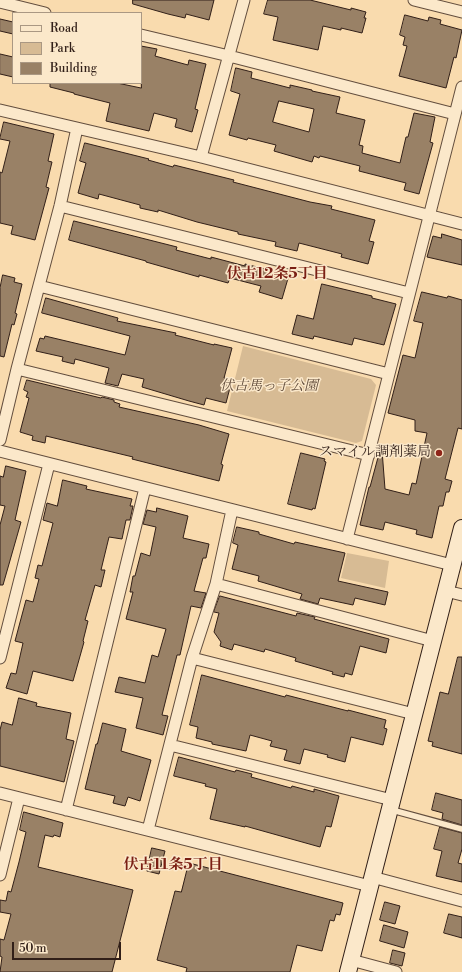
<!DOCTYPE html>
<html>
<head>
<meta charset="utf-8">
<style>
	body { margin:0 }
	#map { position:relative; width:462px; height:972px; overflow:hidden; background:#f9dbae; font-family:"Libre Bodoni",serif }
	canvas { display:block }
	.legend { position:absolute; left:12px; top:12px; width:130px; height:72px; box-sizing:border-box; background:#fbe8ca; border:1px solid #aa9883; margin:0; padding:5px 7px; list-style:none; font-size:12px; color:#311f18 }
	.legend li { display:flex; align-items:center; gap:8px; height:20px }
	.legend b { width:20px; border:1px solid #aa9883 }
	.scale { position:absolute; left:12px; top:942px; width:109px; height:18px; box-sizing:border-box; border:2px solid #311f18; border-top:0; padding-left:5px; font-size:12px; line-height:14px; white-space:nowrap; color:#311f18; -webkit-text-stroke:3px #fbe8ca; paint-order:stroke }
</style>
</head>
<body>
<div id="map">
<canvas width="462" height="972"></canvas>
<ul class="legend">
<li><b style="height:5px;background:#fbe8ca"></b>Road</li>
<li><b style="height:11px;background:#d7bb94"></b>Park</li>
<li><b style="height:11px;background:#998166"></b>Building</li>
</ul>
<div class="scale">50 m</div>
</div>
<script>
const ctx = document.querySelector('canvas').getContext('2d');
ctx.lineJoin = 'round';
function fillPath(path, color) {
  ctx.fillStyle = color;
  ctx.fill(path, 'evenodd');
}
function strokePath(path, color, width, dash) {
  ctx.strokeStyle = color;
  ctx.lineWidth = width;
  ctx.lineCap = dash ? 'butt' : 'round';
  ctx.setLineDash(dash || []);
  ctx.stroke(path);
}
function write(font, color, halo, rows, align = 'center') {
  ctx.font = font + ' "Libre Bodoni","Noto Serif JP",serif';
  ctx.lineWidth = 3;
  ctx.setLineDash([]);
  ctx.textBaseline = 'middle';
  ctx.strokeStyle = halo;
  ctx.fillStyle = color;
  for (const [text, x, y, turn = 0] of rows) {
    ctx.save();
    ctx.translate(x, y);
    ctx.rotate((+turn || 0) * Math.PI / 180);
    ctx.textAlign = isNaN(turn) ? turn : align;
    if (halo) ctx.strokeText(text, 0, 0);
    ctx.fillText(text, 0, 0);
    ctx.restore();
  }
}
fillPath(new Path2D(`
	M243 346 371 379 376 385 362 441 356 443 227 411Z
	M347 553 389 561 385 588 341 578Z`), '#d7bb94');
const building = new Path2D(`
	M133 0H214L209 20 186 14 185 18 168 14 133 4Z
	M268 0H310L351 10V8L366 12 364 18H366L362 33 341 28V30L323 26 318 50 273 40 278 17 264 14Z
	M405 15 428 21 429 17 441 20 440 24 462 30 456 58 454 57 446 88 399 76 407 46 403 45 405 37 400 35Z
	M0 19 13 22V34L0 31Z
	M141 46 157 49 155 56 188 65 189 60 206 64 195 109 198 110 192 132 175 127 177 119 154 113 149 131 106 121 110 103 74 94V93L50 87V83H117L141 88Z
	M0 54 13 57V77L0 74Z
	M236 68 252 72 251 78 290 88V85L312 90V91L340 97 336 113 365 120 359 145 363 146 362 153 400 163 406 137H408L414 113 435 117 430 142 433 143 419 194 404 190 406 183 359 171 360 166 320 156 319 158 314 156 312 162 274 151 276 145 248 138 247 140 229 135 240 94 231 91ZM279 101 314 109 309 132 273 122Z
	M4 122 54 134 48 161 52 162 46 187 49 188 35 240 11 234 13 226 0 223V172L2 173 10 141 0 139Z
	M85 143 149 159 148 160 173 167 174 165 234 180 233 182 310 202 332 206 331 209 375 220 369 241 374 242 368 264 341 257 342 254 299 243 297 251 275 246 276 242 238 234V232L197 222 158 210V212L140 208V205L99 194 98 199 78 193 86 163 80 161Z
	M74 221 177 247 176 250 211 259V257L245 266V264L289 275 282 299 259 292 261 286 230 278 228 283 199 275V277L146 262V261L69 240Z
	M442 234 462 240V265L427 257 433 236 441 238Z
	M3 275 15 278 14 282 22 284 15 313 17 314 14 325 12 324 4 357 0 356V288Z
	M322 284 372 296V298L396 304 384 345 354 338 352 345 314 336 313 339 292 334 297 315 313 319Z
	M422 292 447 298 448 296 462 300V429L458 428 445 479 452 481 449 492H446L443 506H439L432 538 416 534 417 530 385 522 383 530 360 525 369 487H370L380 450H382L385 489 409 495 412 483 416 484 427 433 415 431V420L388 413 403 355 415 358 423 323 414 321Z
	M46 298 118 318 117 321 176 333 175 335 214 345V344L232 348 224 378 232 380 226 403 206 398 204 405 189 401 142 387 144 379 122 374 118 386 105 383 109 368 75 359 74 364 62 361 63 357 36 351 40 338 44 339 45 336 125 355 130 336 42 313Z
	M27 380 101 398 102 397 114 400V402L120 404 119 407 199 425 229 434 221 464 223 465 219 481 132 459 133 457 46 436 45 443 32 440 33 436 20 432 29 398 26 397 28 392 24 390Z
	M301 453 325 459 324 461 326 462 315 509 313 508 312 510 288 504Z
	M6 466 26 471 15 520 21 522 3 585H0V525L5 506 0 505V476L3 477Z
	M63 480 87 486 86 489 132 499 130 506H133L130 520H126L122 539 109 537 101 570H105L101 587 95 585 85 620 88 621 83 641 84 642 73 681 33 671 27 694 6 688 11 673 16 674 23 643 15 641 26 600 33 602 39 579 35 578 38 565 42 566 53 523 43 520 47 503 57 506Z
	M157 508 188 516 183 538 209 544 206 558H203L194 591 206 593 201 608 191 606 180 655H177L162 715 168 716 163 735 136 728 143 698 115 692 119 677 145 683 152 655 158 657 166 629 126 619 133 592H130L133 576H135L141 553 150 556 156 527 143 524 147 510 156 512Z
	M237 527 259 532V534L294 544 295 542 345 553 338 581 388 592 385 605 355 598 353 605 320 598 318 604 300 599 302 594 258 581 259 576 232 569 238 545 233 543Z
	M220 596 296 616 297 613 315 617 314 619 389 639 386 653 360 646 352 675 345 673 344 677 332 674 333 672 295 661 296 658 265 649 264 652 234 644 232 650 220 646 221 642 214 632 219 613 214 612Z
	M458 657H462V754L432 746 433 742 428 741 440 692 448 694Z
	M202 675 285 697 286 695 348 711V710L386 720 384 728 387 729 383 745 351 737 345 762 327 757 328 755 304 749 300 764 284 760 287 750 270 746 272 741 250 735 246 751 212 744V742L196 738 198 727 190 725Z
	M19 698 37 703 36 706 71 713 66 739 74 741 64 782 0 766V730L2 722 12 725Z
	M103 723 126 729 121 751 151 760 140 801 128 797 125 806 113 803 115 796 85 789 96 744H97Z
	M179 757 235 772 236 770 252 774 251 777 291 788 292 786 314 792V789L339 796 331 827 326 826 320 847 245 826V827L210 819 217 789 205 786 206 784 174 776Z
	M436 793 462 800V825L442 819 443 813 432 810Z
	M24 812 63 823 60 837 54 835 53 837 45 835 38 867 133 890 112 972H0L2 957 0 956V939L4 940 11 914 0 912V900L6 901 8 891 11 892 19 862 26 832 20 830Z
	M440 827 462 833V849L458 863 462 864V882L436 876 442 851 434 849Z
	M152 848 165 851 159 874 147 871Z
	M189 863 343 903 340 915 336 914 334 921 330 920 322 951 297 945 290 972H186L187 968 157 960 175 891 181 892Z
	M385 902 400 906 395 924 380 920Z
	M449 914 462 917V938L444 933Z
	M384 925 408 932 404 948 380 941Z
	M393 950 405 953 402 966 390 963Z`);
fillPath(building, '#998166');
strokePath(building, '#311f18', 1);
const lane = new Path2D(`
	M392 810 462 829`);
const street = new Path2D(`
	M414 0 462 12
	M0 2 45 13
	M141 35 229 56 455 114
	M0 110 201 157 462 224
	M201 157 244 0
	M60 206 409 293
	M39 286 389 374
	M17 369 369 455
	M0 440 17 369 60 206 77 128
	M0 451 452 565
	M347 539 462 87
	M216 584 433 641
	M446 591 462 595
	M0 658 49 464
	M192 658 414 714
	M170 745 392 800
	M0 793 370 886
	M66 810 145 488
	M148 830 192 658 216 584 232 510
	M0 875 19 798
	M372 877 462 901
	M351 960 396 972`);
const secondary = new Path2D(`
	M348 972 462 528`);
strokePath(lane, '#634e3e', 8);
strokePath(street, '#634e3e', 13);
strokePath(secondary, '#311f18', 18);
strokePath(lane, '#fbe8ca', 5.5);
strokePath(street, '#fbe8ca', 11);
strokePath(secondary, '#fbe8ca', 16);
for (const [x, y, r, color] of [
	[439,453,4,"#8f2418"]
]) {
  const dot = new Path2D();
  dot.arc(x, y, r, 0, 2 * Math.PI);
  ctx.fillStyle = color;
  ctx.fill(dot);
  strokePath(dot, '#fbe8ca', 1.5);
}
write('italic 14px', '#634e3d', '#fbe8ca', [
	["伏古馬っ子公園",269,387]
]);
write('14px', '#311f18', '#fbe8ca', [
	["スマイル調剤薬局",431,453]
], 'right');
write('bold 15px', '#7a1f14', '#fbe8ca', [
	["伏古12条5丁目",277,274],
	["伏古11条5丁目",173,865]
]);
</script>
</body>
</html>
